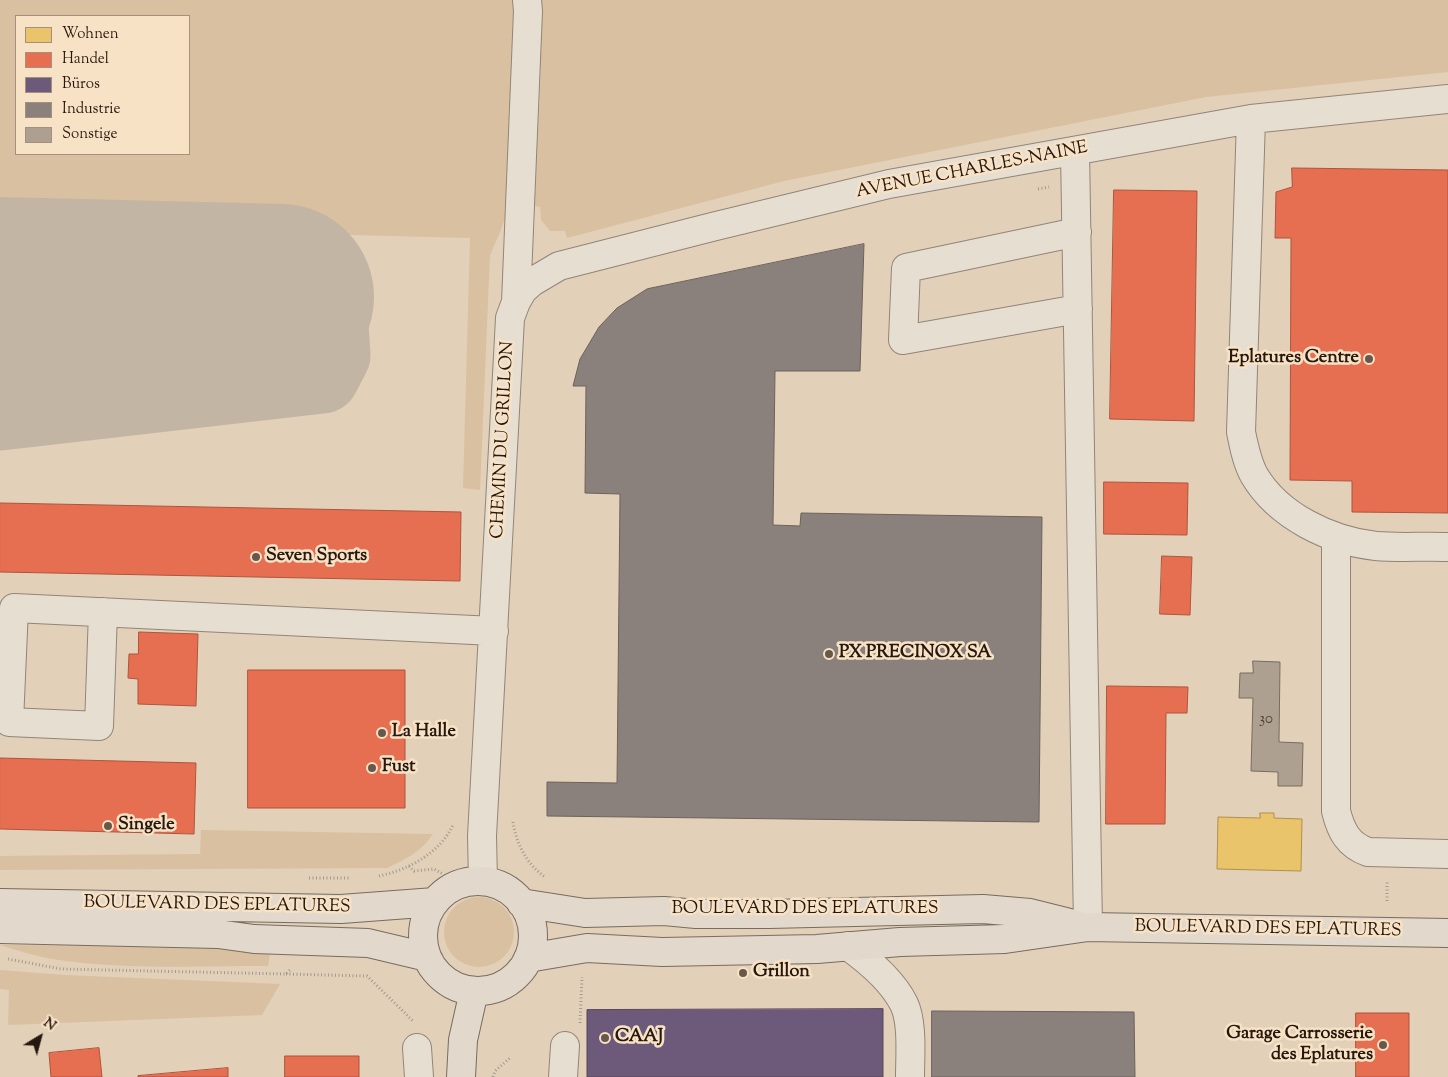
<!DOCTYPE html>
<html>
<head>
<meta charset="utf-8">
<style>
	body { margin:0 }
	#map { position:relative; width:1448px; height:1077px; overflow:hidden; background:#e2d0b8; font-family:"Sorts Mill Goudy",serif }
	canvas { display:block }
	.legend { position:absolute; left:15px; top:15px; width:175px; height:140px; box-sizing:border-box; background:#f8e2c6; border:1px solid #a4917d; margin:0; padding:6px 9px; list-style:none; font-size:15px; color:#27180f }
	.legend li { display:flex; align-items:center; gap:10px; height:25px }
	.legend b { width:25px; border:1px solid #a4917d }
	.north { position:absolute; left:15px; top:1012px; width:50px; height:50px; -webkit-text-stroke:4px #f8e2c6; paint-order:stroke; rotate:37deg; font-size:14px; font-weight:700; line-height:20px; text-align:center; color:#27180f }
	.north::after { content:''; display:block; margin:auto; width:18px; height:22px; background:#27180f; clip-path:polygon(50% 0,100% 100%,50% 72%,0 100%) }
</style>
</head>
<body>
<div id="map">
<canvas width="1448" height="1077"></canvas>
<ul class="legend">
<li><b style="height:14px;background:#e9c46a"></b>Wohnen</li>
<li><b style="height:14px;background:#e76f51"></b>Handel</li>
<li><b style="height:14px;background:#6d597a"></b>Büros</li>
<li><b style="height:14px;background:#8a817c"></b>Industrie</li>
<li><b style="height:14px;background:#ada090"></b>Sonstige</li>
</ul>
<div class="north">N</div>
</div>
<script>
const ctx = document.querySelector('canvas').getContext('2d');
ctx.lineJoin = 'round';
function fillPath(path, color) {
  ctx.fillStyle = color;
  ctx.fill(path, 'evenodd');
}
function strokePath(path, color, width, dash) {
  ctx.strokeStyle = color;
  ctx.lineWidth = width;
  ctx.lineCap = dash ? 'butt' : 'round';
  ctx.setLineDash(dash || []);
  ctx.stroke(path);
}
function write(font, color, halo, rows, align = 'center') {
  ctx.font = font + ' "Sorts Mill Goudy",serif';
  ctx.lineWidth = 5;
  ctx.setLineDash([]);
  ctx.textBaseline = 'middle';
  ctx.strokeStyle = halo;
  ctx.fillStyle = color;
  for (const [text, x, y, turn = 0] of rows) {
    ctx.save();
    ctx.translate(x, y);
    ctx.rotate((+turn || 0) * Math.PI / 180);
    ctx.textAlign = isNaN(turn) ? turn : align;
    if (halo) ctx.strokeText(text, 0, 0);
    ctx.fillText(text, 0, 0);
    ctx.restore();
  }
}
fillPath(new Path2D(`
	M0 0H516L509 204 501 230 490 255 480 490 463 488 470 238 0 226ZM16 16H189V154H16Z
	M539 0H1448V72L1206 97 784 181 567 238 565 231H550L541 220 540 207 531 205C538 136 544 69 539 0Z
	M201 830 433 834C421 852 406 859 387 868L0 870V856L200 854Z
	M444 932a35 35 0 1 1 70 0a35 35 0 1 1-70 0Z
	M0 945 271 947 268 966C196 966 123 970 52 959 34 956 17 950 0 945Z
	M0 970 65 975 280 984 262 1015 8 1025 9 990 0 989Z`), '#d9c0a0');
const homes = new Path2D(`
	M1260 813H1274V818L1302 819 1301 871 1217 869 1218 817 1260 818Z`);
fillPath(homes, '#e9c46a');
strokePath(homes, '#af904f', 1);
const shops = new Path2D(`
	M1292 168 1448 170V513L1352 512V481L1290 480 1291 238H1275L1276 192 1292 187Z
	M1114 190 1197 191 1194 421 1110 419Z
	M1104 482 1188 483 1187 535 1104 534Z
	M0 503 461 512 460 581 0 572Z
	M1162 556 1192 557 1190 615 1160 614Z
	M139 632 198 634 196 706 138 704V679L128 678 129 654H138Z
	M248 670H405V808H248Z
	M1107 686 1188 687 1187 713H1166L1165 824H1106Z
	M0 758 196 763 194 834 0 829Z
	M1356 1013H1409V1077H1356Z
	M99 1048 102 1077H51L49 1053Z
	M285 1056H359V1077H285Z
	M228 1068V1077H138V1076Z`);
fillPath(shops, '#e76f51');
strokePath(shops, '#ad553d', 1);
const offices = new Path2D(`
	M883 1009V1077H587V1010Z`);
fillPath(offices, '#6d597a');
strokePath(offices, '#58465a', 1);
const industry = new Path2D(`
	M864 244 860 371H775L773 525 800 526 801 513 1042 517 1039 822 547 816V782L617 783 620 494 585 493 586 386H573L580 359 599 327 617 308 647 289Z
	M932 1011 1134 1012 1135 1077H932Z`);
fillPath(industry, '#8a817c');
strokePath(industry, '#6c625b', 1);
strokePath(new Path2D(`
	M0 413 322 376 333 355 330 311 281 297`), '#c2b5a4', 75);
strokePath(new Path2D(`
	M0 290 281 297`), '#c2b5a4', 186);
const building = new Path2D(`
	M1253 661 1280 662 1279 742 1303 743 1302 786H1278V772L1251 771 1253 698H1239L1240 673H1253Z`);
fillPath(building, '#ada090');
strokePath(building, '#776c5f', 1);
const minor = new Path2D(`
	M1251 119 1241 432C1244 447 1247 462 1254 475 1278 516 1330 541 1376 546 1399 548 1424 546 1448 547
	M1075 151 1088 927
	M1077 232 906 268 903 340 1078 309
	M516 302 523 290 532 282 559 266 712 227 889 184 1251 119 1448 99
	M1336 537V811C1341 831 1348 845 1368 852L1448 854
	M103 612 99 726 9 722 14 608 494 631
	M483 881 482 836 509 337 510 318 516 302 528 11 527 0
	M848 946C869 961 892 980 904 1004 913 1023 910 1056 910 1077
	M417 1048 419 1077
	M563 1077 565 1046`);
const major = new Path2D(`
	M423 936a55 55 0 1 1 110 0a55 55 0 1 1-110 0Z
	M0 903 341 909 435 902
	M521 903 585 913 664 911 696 914H769L983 909 1030 913 1074 924
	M0 929 218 934 254 939 368 943 427 957
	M528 958 587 948 662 952 817 949 900 942 1005 939 1088 927 1448 933
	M461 1077 463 1040 474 991`);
strokePath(minor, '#918577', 30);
strokePath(major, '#776c5f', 30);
strokePath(new Path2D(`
	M1038 189 1049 187
	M513 822C516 843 527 865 545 877
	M409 866 414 871 434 869 443 874
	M379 876C408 870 440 853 453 825
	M309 878H350
	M1387 901V880
	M8 959 61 969 286 974 291 969
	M286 974 367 976 413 1021
	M580 1023 582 977
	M493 1077 495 1071 510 1058`), '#a29a91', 3, [1, 2.5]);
strokePath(minor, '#e7ded2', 28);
strokePath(major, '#e2d8cb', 28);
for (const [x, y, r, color] of [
	[1369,359,5,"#68584a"],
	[256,557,5,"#68584a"],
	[829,654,5,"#68584a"],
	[382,733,5,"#68584a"],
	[372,768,5,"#68584a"],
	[108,826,5,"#68584a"],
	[743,973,5,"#68584a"],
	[605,1038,5,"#68584a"],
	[1383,1045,5,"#68584a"]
]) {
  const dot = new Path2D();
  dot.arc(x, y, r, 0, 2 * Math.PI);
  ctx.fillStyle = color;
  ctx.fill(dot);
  strokePath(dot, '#f8e2c6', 2);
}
write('15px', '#483a2f', null, [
	["30",1266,720]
]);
write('18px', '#27180f', '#f8e2c6', [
	["AVENUE CHARLES-NAINE",972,171,-11],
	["CHEMIN DU GRILLON",504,440,-87],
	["BOULEVARD DES EPLATURES",217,906,1],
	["BOULEVARD DES EPLATURES",805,910],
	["BOULEVARD DES EPLATURES",1268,930,1]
]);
write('bold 18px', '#27180f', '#f8e2c6', [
	["Eplatures Centre",1359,359,"right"],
	["Seven Sports",266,557],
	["PX PRECINOX SA",839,654],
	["La Halle",392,733],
	["Fust",382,768],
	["Singele",118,826],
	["Grillon",753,973],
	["Garage Carrosserie",1373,1035,"right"],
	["des Eplatures",1373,1056,"right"],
	["CAAJ",615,1038]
], 'left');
</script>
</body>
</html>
